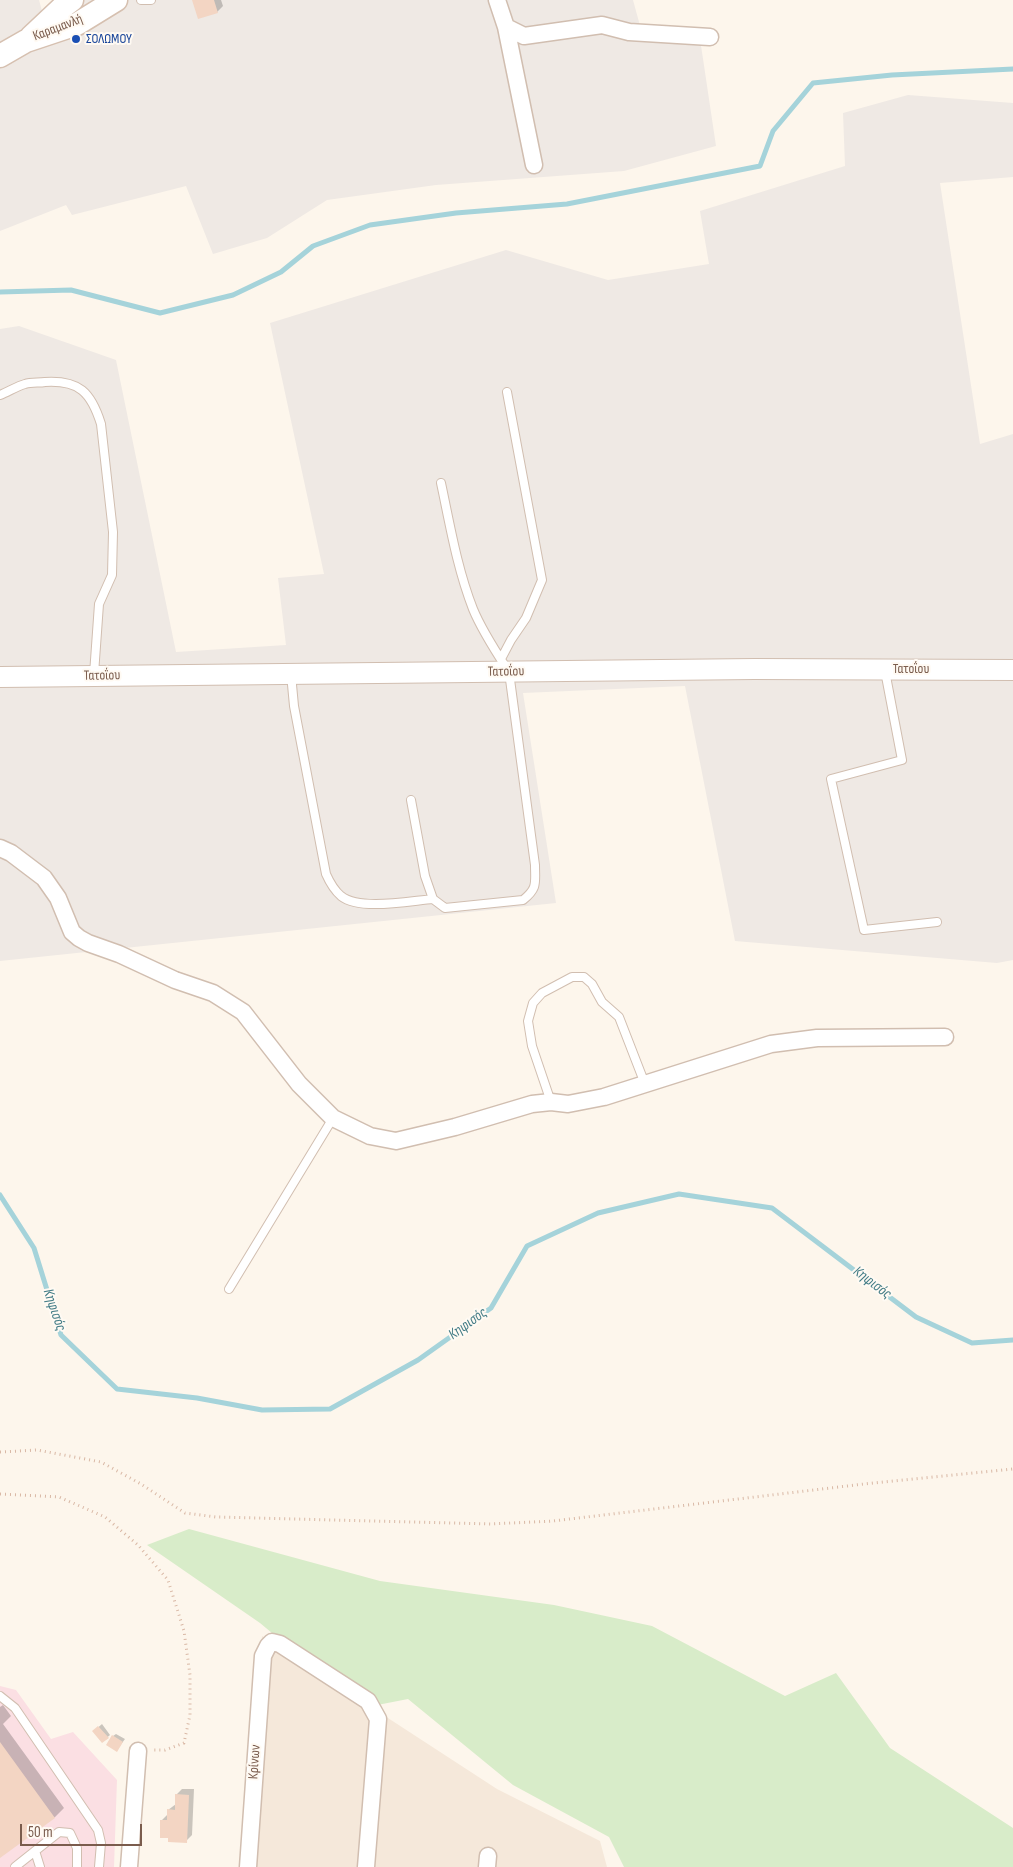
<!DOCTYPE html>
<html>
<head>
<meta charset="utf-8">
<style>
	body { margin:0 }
	#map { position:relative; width:1013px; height:1867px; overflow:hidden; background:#fdf6ec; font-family:"Sofia Sans Condensed",sans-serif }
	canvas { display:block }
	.scale { position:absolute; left:20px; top:1824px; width:122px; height:22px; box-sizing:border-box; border:2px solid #7a5c4d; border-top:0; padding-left:6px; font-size:15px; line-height:18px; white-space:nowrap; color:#7a5c4d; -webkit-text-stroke:4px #fffaf3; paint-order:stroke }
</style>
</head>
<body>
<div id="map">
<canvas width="1013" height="1867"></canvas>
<div class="scale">50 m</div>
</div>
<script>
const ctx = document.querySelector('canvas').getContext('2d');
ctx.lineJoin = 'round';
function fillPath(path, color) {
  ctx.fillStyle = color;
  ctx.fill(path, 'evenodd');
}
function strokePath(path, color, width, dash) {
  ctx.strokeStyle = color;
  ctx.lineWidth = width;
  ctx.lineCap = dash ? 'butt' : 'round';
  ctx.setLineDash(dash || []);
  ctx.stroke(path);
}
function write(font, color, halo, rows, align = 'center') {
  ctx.font = font + ' "Sofia Sans Condensed",sans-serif';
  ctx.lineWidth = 4;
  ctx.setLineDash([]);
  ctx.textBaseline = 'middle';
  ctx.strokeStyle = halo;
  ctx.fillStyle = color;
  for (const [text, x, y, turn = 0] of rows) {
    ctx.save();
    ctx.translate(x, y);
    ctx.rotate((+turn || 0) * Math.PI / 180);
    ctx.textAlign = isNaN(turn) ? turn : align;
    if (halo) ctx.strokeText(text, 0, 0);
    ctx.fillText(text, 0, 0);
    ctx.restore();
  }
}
fillPath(new Path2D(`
	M262 1636 497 1789 600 1841 607 1867H245Z`), '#f5e8da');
fillPath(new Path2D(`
	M0 0H39L42 11 57 0H633L642 33 699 32 716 146 624 171 436 185 327 200 267 238 213 254 186 186 72 215 66 205 0 231Z
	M908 95 1013 103V177L940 183 980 444 1013 434V960L997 963 735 941 685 686 523 693 556 903 0 961V329L19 326 116 360 176 652 286 645 278 578 324 574 270 323 506 250 608 280 709 264 700 211 845 166 843 113Z`), '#efe9e4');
fillPath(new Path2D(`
	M0 1686 16 1690 51 1739 73 1732 117 1780 114 1867H0Z`), '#fbdfe3');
fillPath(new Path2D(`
	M189 1529 380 1581 554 1605 652 1626 785 1696 836 1673 890 1748 1013 1828V1867H624L609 1837 513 1785 408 1699 362 1708 260 1623 147 1545Z`), '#d8ecc9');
fillPath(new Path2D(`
	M193 0H221L223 6 217 12Z
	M3 1705 11 1716 3 1724 64 1808 55 1817 0 1857V1707Z
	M102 1724 110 1735 103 1741 94 1731Z
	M116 1734 125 1739 117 1750 113 1736Z
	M182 1789H194L192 1835 186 1841 169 1837 162 1820 168 1814V1810L176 1804V1795Z`), '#0003');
strokePath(new Path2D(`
	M0 292 71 290 160 313 233 295 281 272 313 246 370 225 456 213 567 204 760 166 773 131 813 83 892 75 1013 69
	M0 1195 34 1248 61 1335 117 1389 197 1398 262 1410 330 1409 418 1360 491 1308 527 1246 598 1213 679 1194 772 1208 916 1317 972 1343 1013 1340`), '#a5d3da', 5);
fillPath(new Path2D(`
	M192 0H214L218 13 198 19Z
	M98 1726 109 1738 102 1743 92 1731Z
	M112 1735 123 1742 117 1752 106 1745Z
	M0 1742 55 1818 0 1858Z
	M175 1794 189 1795 187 1843 168 1842V1838H160V1820H167V1809L175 1810Z`), '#f3d5c3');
const service = new Path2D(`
	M141 0H151
	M0 395C8 392 17 386 25 384 31 382 39 383 45 382 79 380 91 392 101 424L113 532 112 575 99 604 94 674
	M501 659 511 640 526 618 542 580 507 392
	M885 671 902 760 831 779 864 930 937 922
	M291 674 294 706 326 874C330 883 334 890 341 896 360 911 409 901 433 899
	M411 800 425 876 433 899 445 908 523 900C538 888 535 883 535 865L509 672C496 652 482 631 473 609 457 568 450 525 441 483
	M551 1102 532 1046 528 1021 533 1003 542 993 572 977H584L592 984 602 1002 619 1017 645 1084
	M229 1289 333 1118
	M0 1696 15 1708 98 1830 101 1843 99 1867
	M35 1851 40 1867
	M15 1867 59 1832 70 1833 77 1848V1867`);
const minor = new Path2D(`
	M497 0 506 27 524 36 602 25 629 32 710 37
	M506 27 534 165
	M0 848 11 853 44 878 58 898 72 932 79 938 88 943 119 954 175 980 213 993 243 1012 299 1084 333 1118 370 1136 396 1141 455 1127 532 1104 551 1102 568 1104 604 1097 771 1044 817 1038 945 1037
	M129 1867 138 1751
	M248 1867 263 1656 268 1646 272 1642 280 1644 368 1701 378 1719 366 1867
	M487 1867 488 1856`);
const tertiary = new Path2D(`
	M0 677 755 669 1013 670`);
const secondary = new Path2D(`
	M31 37 64 6 72 0
	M0 56 26 41 77 24 116 0`);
strokePath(service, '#d1beb0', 10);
strokePath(minor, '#d1beb0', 19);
strokePath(tertiary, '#d1beb0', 22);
strokePath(secondary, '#d6c0b0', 25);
strokePath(new Path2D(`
	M0 1452 37 1450 101 1462 141 1484 185 1513 216 1517 491 1524 553 1521 864 1484 1013 1469
	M0 1494 59 1497 105 1517 138 1545 168 1580 184 1631 190 1675V1715L184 1743 165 1750H154`), '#d9b8a5', 3, [1, 4]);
strokePath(service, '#fff', 8);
strokePath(minor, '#fff', 16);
strokePath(tertiary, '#fff', 20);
strokePath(secondary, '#fff', 22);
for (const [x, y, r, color] of [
	[76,39,5,"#1a4fb4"]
]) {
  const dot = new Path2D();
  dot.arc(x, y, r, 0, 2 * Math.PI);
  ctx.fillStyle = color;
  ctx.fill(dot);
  strokePath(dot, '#fffaf3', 2);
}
write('14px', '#7a5c4d', '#fffaf3', [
	["Καραμανλή",58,28,-21],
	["Τατοΐου",911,669],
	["Τατοΐου",506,672,-1],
	["Τατοΐου",102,676,-1],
	["Κρίνων",255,1762,-86]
]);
write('14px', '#164399', '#fffaf3', [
	["ΣΟΛΩΜΟΥ",86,39]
], 'left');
write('italic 15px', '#437c86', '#fffaf3', [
	["Κηφισός",872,1283,37],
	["Κηφισός",54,1310,71],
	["Κηφισός",468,1324,-36]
]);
</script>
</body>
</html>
